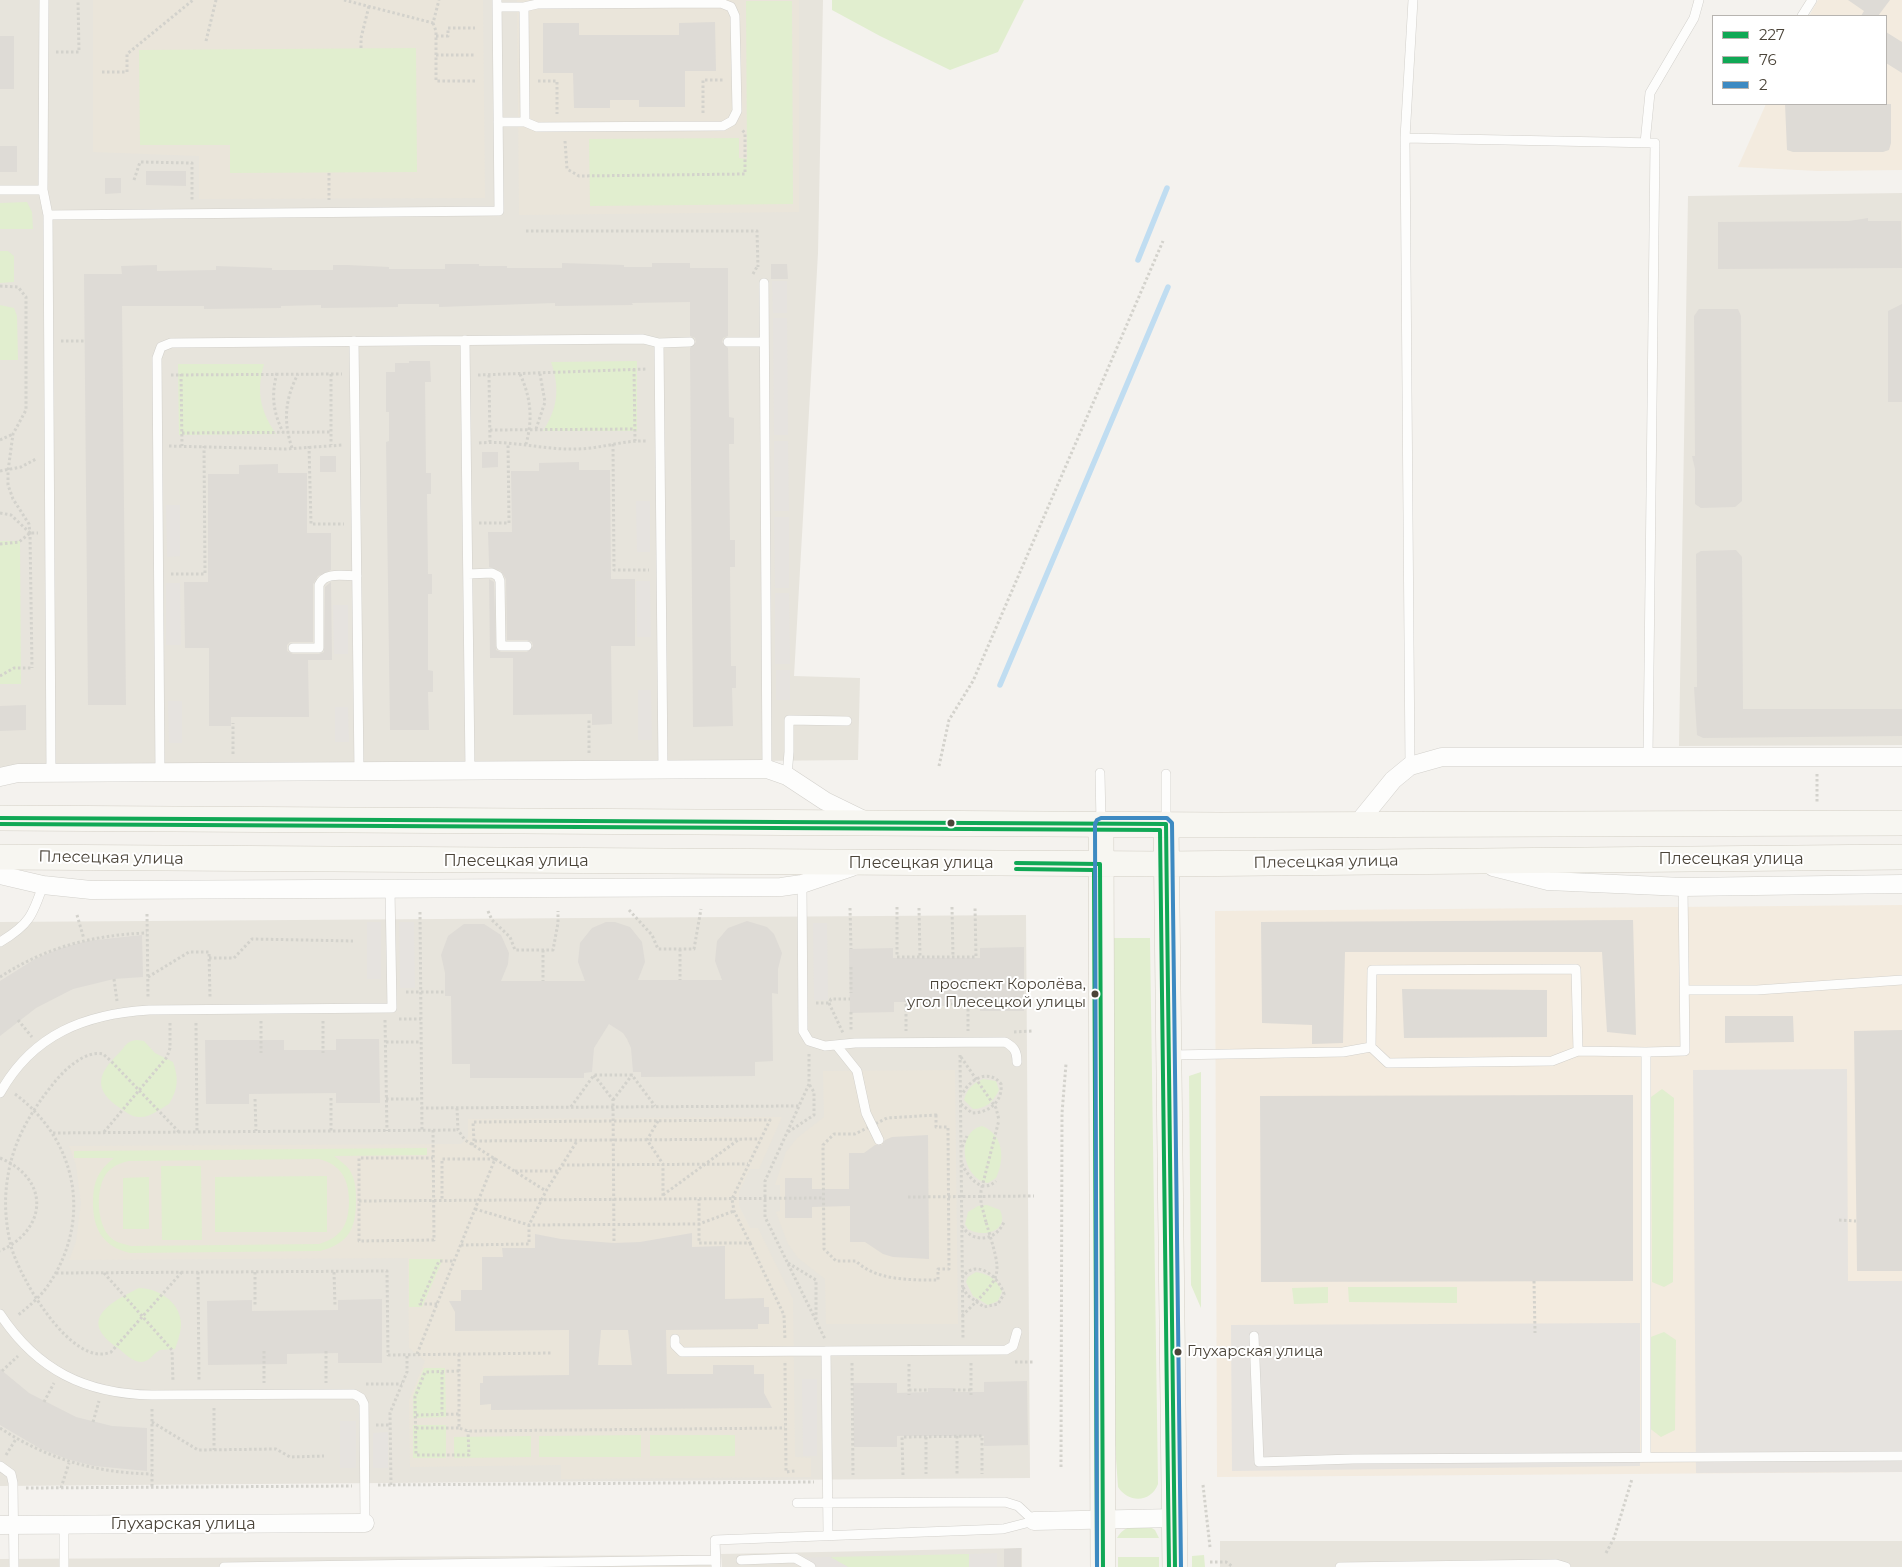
<!DOCTYPE html>
<html>
<head>
<meta charset="utf-8">
<style>
	body { margin:0 }
	#map { position:relative; width:1902px; height:1567px; overflow:hidden; background:#f4f2ee; font-family:Montserrat,sans-serif }
	canvas { display:block }
	.legend { position:absolute; left:1712px; top:15px; width:175px; height:90px; box-sizing:border-box; background:#fff; border:1px solid #b7b4b0; margin:0; padding:6px 9px; list-style:none; font-size:15px; color:#4b4439 }
	.legend li { display:flex; align-items:center; gap:10px; height:25px }
	.legend b { width:25px; border:1px solid #b7b4b0 }
</style>
</head>
<body>
<div id="map">
<canvas width="1902" height="1567"></canvas>
<ul class="legend">
<li><b style="height:6px;background:#10a855"></b>227</li>
<li><b style="height:6px;background:#10a855"></b>76</li>
<li><b style="height:6px;background:#3d8ac2"></b>2</li>
</ul>
</div>
<script>
const ctx = document.querySelector('canvas').getContext('2d');
ctx.lineJoin = 'round';
function fillPath(path, color) {
  ctx.fillStyle = color;
  ctx.fill(path, 'evenodd');
}
function strokePath(path, color, width, dash) {
  ctx.strokeStyle = color;
  ctx.lineWidth = width;
  ctx.lineCap = dash ? 'butt' : 'round';
  ctx.setLineDash(dash || []);
  ctx.stroke(path);
}
function write(font, color, halo, rows, align = 'center') {
  ctx.font = font + ' Montserrat,sans-serif';
  ctx.lineWidth = 4;
  ctx.setLineDash([]);
  ctx.textBaseline = 'middle';
  ctx.strokeStyle = halo;
  ctx.fillStyle = color;
  for (const [text, x, y, turn = 0] of rows) {
    ctx.save();
    ctx.translate(x, y);
    ctx.rotate((+turn || 0) * Math.PI / 180);
    ctx.textAlign = isNaN(turn) ? turn : align;
    if (halo) ctx.strokeText(text, 0, 0);
    ctx.fillText(text, 0, 0);
    ctx.restore();
  }
}
fillPath(new Path2D(`
	M0 0H823L818 253 794 676 860 678 858 760 0 768Z
	M1902 193V745L1679 746 1688 196Z
	M1026 915 1030 1478 0 1486V922Z
	M1220 1541H1902V1567H1220Z
	M1022 1548V1567H722L721 1554Z
	M692 1555H710L711 1567H0V1559Z`), '#e7e4dc');
fillPath(new Path2D(`
	M1818 0H1902V170L1818 171 1738 167 1766 104H1886V16H1809Z
	M1902 905V1472L1217 1477 1215 911Z`), '#f3ebdf');
fillPath(new Path2D(`
	M93 0H483L485 198 199 199V156L93 152Z
	M517 0H799V212L519 215Z
	M955 1070 958 1324H826L825 1279 798 1258 788 1244 776 1212 780 1211V1185H775L786 1152 797 1138 824 1117 823 1071Z
	M782 1117 759 1169H750L739 1192V1206L750 1228H758L793 1299 795 1457 811 1458V1477L561 1479V1465L410 1467 409 1400 425 1361 409 1348 408 1258 69 1260 76 1242 81 1203 76 1165 69 1146 461 1144 468 1137V1119Z`), '#eae5da');
fillPath(new Path2D(`
	M832 0H1024L998 52 950 70 880 36 832 10Z
	M746 1H792L793 204 590 206 589 139 739 138V158L747 159Z
	M416 48 417 172 230 173V145H140L139 50Z
	M27 202 32 212 33 229H0V203Z
	M0 251H8L14 256V282L0 283Z
	M0 305 14 308 17 316 18 360H0Z
	M637 361V431H543C558 408 560 388 551 362Z
	M178 364H264C256 391 260 411 276 434L179 435Z
	M0 541H20L21 684H0Z
	M1113 938H1150L1158 1484C1151 1503 1128 1503 1118 1487L1112 1403Z
	M137 1040 144 1041 155 1053 173 1062C179 1079 178 1089 169 1104 160 1109 150 1117 141 1117 133 1118 126 1112 120 1108 93 1090 97 1074 119 1053 126 1046 126 1041 137 1040Z
	M1201 1072V1308L1191 1285 1189 1076Z
	M983 1079 996 1081 999 1090C994 1101 986 1109 973 1109L964 1100C967 1089 972 1084 983 1079Z
	M1662 1089 1674 1098 1673 1282 1664 1287 1652 1282 1651 1097Z
	M982 1126C1004 1135 1005 1159 996 1178L988 1183C962 1179 955 1132 982 1126Z
	M427 1148V1155L334 1156C339 1160 345 1164 349 1169 355 1178 356 1188 356 1199 356 1228 350 1243 320 1251L130 1253C105 1247 94 1232 93 1206 93 1184 96 1172 114 1158H74V1151ZM319 1159C341 1165 348 1178 349 1199 349 1223 343 1237 319 1244L131 1246C124 1244 116 1243 110 1237 97 1224 95 1190 106 1174 112 1166 120 1163 129 1161Z
	M161 1166H201L202 1240H162Z
	M327 1176V1232H215V1177Z
	M149 1177V1229H123V1178Z
	M987 1205 1000 1210C1010 1232 982 1238 968 1229L965 1224 968 1212 978 1206Z
	M409 1259H443L422 1307H409Z
	M976 1272C989 1274 996 1279 1002 1291L998 1301 988 1305 973 1296 966 1282 968 1277Z
	M1328 1287V1303L1294 1304 1292 1288Z
	M1348 1287H1457V1303L1349 1302Z
	M139 1288C158 1288 180 1302 181 1323 181 1332 178 1341 175 1349L160 1350C153 1353 150 1362 141 1362 133 1362 124 1353 118 1348 76 1320 111 1302 139 1288Z
	M1664 1332 1676 1340 1675 1430 1661 1437 1648 1427V1338Z
	M424 1368H445L446 1417 413 1418V1396Z
	M413 1425H446V1458H413Z
	M641 1435V1457H539V1436Z
	M650 1435H735V1456H650Z
	M531 1436V1457L454 1458V1437Z
	M1147 1525 1155 1530 1159 1538H1117C1125 1525 1133 1526 1147 1525Z
	M969 1554V1567H848L830 1557Z
	M1204 1555 1205 1567H1192V1556Z
	M1118 1557H1159V1567H1118Z`), '#e1eecf');
fillPath(new Path2D(`
	M772 281H787V313H773Z
	M773 318H787L788 435H774Z
	M774 441H788L789 511H774Z
	M636 501H650V552H637Z
	M166 505H180V556L167 557Z
	M774 517H789V588H775Z
	M636 581H650L651 637H637Z
	M166 583H180L181 645H166Z
	M775 593H789L790 664H775Z
	M333 605H348V654H334Z
	M776 670H790V700H776Z
	M638 690H651L652 740H638Z
	M168 701H182V743H169Z
	M335 707H348L349 742H335Z
	M367 922H381V979H367Z
	M399 922H414L415 988H400Z
	M813 923H827L828 1000H814Z
	M1847 1069 1848 1281H1902V1472L1696 1473 1693 1070Z
	M1640 1323V1466L1232 1471 1231 1325Z
	M802 1379H817V1456H803Z
	M340 1421H356V1468H340Z
	M388 1432V1468H373V1433Z
	M997 1553V1567H969V1554Z
	M830 1557 848 1567H811L795 1558Z`), '#e6e3df');
strokePath(new Path2D(`
	M1138 260 1167 188
	M1000 685 1168 287`), '#c0ddf1', 5.5);
fillPath(new Path2D(`
	M1848 0H1890L1878 16H1861L1864 11Z
	M715 22 716 71H685V107H639V100H610V108H574L573 73H543V23H579V35H679V23Z
	M1886 32 1902 42V73L1886 63Z
	M0 36H14V89H0Z
	M1785 104H1891V143L1889 150 1883 152H1793L1787 150Z
	M0 146H17V172H0Z
	M146 171H186V186L146 185Z
	M105 178H121V193L105 194Z
	M1868 218V221H1901L1902 268 1718 269V222L1849 221Z
	M562 263 624 265V267H652V263H690V268H728V336L723 338 722 342 728 348 729 417 734 418V444H729L730 540H735V567H730L731 666H736V688H732L733 726 693 727 690 348 696 342 695 338 690 336V302L632 303 633 305 555 306V303L439 307V304H398V307L321 308V305L281 306V308L204 309V306H122L126 705H88L84 274H122L121 266 157 265V271L216 270V266L272 268V270H333V265H347L389 267V269H445V264H479V266H507V268H562Z
	M771 264H787L788 279H771Z
	M1902 304V402H1888V311Z
	M1699 309H1738L1741 316 1742 501 1735 507 1701 508 1695 504V469L1692 456H1695L1694 316Z
	M409 361H430L431 382H425L426 473H431V494H427L428 574H432V594H428V670L433 671V692H428L429 730H390L386 442 389 441V412H386V372H395V363H409Z
	M482 452H498V467L482 468Z
	M320 456H336V472H320Z
	M579 462V470H610L611 579H635V646H611L612 724 592 725V714L513 715V658H490L489 579 494 582 496 650 501 652H527L533 646 532 642 527 640H507L506 579 501 571 489 567V563L488 532H512L511 471H539V463Z
	M278 464V473H307V533H331V570L318 576 313 584V642H290L287 645V651L293 654H319L324 652 325 587 331 582 332 660H308L309 717H231V726H209V648H185L184 582H208V474H239V465Z
	M1736 550 1742 557 1743 709H1902V736L1703 738 1697 735 1694 687H1697L1696 554 1701 551Z
	M26 705V730L0 731V706Z
	M1633 920 1636 1035 1607 1032 1602 952H1345L1343 1043 1312 1044V1025L1262 1023 1261 922Z
	M747 921 767 927 774 934 782 953 778 969V994L772 993 773 1061 755 1062V1076L641 1077V1072H633L631 1048 627 1039 623 1033 609 1024 594 1048 592 1072 584 1073V1078H470V1064H452L451 996H445V973L441 955 448 936 464 924H484L501 935 509 953 508 964 501 981H585L578 962 580 943 592 928 606 922H615L630 927 642 942 645 962 638 980H722L715 961 717 941 728 928Z
	M142 935 143 977 114 979 73 989 36 1008 0 1036V981L35 959 61 948 87 941Z
	M1024 947V1011H980V1001L946 1002V1006H928V1002H894V1012L850 1013 849 949 893 948V958H980V948Z
	M1402 989 1547 990V1037L1404 1038Z
	M1725 1016H1793L1794 1042 1725 1043Z
	M1902 1030V1271H1857L1854 1031Z
	M336 1039H379L380 1103H336V1093L249 1094V1104H206L205 1040H284V1050H336Z
	M1593 1095H1633V1281L1261 1282 1260 1096Z
	M928 1135 929 1259 893 1257 883 1254 865 1242H850V1206L812 1207V1218H785V1178H812V1189H849V1153H864L875 1145H882L885 1140 892 1137Z
	M692 1233V1247L725 1246V1299L764 1298V1307H769V1324H758V1329L666 1330 667 1374H713V1365H754V1374H764V1393L772 1408 491 1410V1404L480 1405V1383H483V1376L569 1375V1330L455 1331V1312L449 1301H461V1290H482V1257H503L502 1248H535V1234L561 1239 614 1243 640 1242ZM601 1330H628L632 1365H598Z
	M382 1299V1363H338V1353L287 1354V1364L208 1365 207 1301 252 1300V1311L338 1310V1300Z
	M0 1369 29 1393 76 1417 112 1426 147 1428V1471L94 1466 67 1459 41 1449 0 1425Z
	M1027 1381 1028 1445 984 1446V1436H897V1447H854L853 1383H897V1393L928 1392V1388H953V1392H984V1382Z
	M1021 1548V1567H1004V1549Z`), '#dedbd6');
const lane = new Path2D(`
	M1413 0 1405 138 1655 143 1648 755
	M497 7H524L537 4 721 3 731 7 735 16 737 111 732 121 723 126 537 127 525 122 524 7
	M1802 16 1812 0
	M498 122H525
	M1405 138 1410 766
	M1645 143 1650 93 1694 18 1699 0
	M0 190H43L48 215 51 774
	M43 190 44 0
	M48 215 499 211 497 0
	M764 283 767 769
	M465 340 470 771
	M354 341 359 772
	M728 342H764
	M659 343 663 770
	M468 574 492 573 498 576 500 581 501 646H527
	M293 648H319V585C325 571 344 576 357 576
	M1100 773 1101 823
	M160 774 157 358 161 347 171 343 643 339 659 343 690 342
	M787 776 789 752V720L847 721
	M1166 824V774
	M802 884 803 1031 809 1041 825 1046 855 1043 1005 1042C1014 1047 1017 1051 1017 1062
	M0 942C29 925 33 915 43 885
	M1686 990H1757L1902 980
	M837 1046 857 1071 866 1113 879 1140
	M1578 1051 1576 969 1372 970 1371 1047 1388 1063 1552 1061 1578 1051 1646 1052
	M1171 1055 1343 1052 1371 1047
	M0 1093C33 1034 85 1014 149 1010L392 1008 390 888
	M0 1314C37 1370 85 1394 152 1395L354 1394 361 1398 364 1404 365 1523
	M1254 1336 1259 1462 1353 1459 1902 1456
	M675 1339V1345L682 1352 826 1351
	M1646 1457V1052L1685 1051 1683 887
	M0 1466 11 1474 13 1483 14 1567
	M797 1503 1005 1502 1018 1506 1034 1521
	M64 1524V1567
	M828 1534 826 1351 1006 1350 1013 1346 1017 1332
	M741 1560 795 1558 811 1567
	M224 1567 716 1560
	M716 1567 715 1540 1003 1529 1034 1521
	M1340 1567 1556 1564 1566 1567`);
const street = new Path2D(`
	M0 777 18 773 767 769 787 776 825 801 866 821
	M1358 823 1393 780 1410 766 1442 757H1902
	M1493 867 1548 881 1683 887 1902 884
	M0 875 43 885 91 890 781 887 802 884 852 867
	M1034 1521 1175 1518
	M0 1525 365 1523`);
const secondary = new Path2D(`
	M0 818 1220 825 1902 823
	M1101 824 1103 1567
	M1166 824 1175 1567
	M0 857 1165 864 1902 857`);
strokePath(lane, '#d2d0cb', 10);
strokePath(street, '#d2d0cb', 19);
strokePath(secondary, '#d3cfc5', 26);
strokePath(new Path2D(`
	M344 0 433 23 439 0
	M433 23 436 31V81H475
	M436 36H448V28H475
	M206 41 216 0
	M361 48V38L369 6
	M56 52H79L78 0
	M436 55H475
	M102 72H127V54L193 0
	M538 81H557V114
	M703 113V80H723
	M565 141 567 169 579 176 745 174V133L742 130
	M329 173V200
	M134 180 140 162 192 163V202
	M526 231H757L758 267
	M753 274 758 265
	M0 286 18 287 26 297V410L13 434 8 471V485L13 499 29 524 30 533 32 668
	M61 341H85
	M634 369 635 441
	M277 373C271 395 273 412 283 432
	M181 374 182 446
	M331 374V445
	M520 374C531 398 533 419 526 444
	M171 375 342 374
	M478 375 647 369
	M489 375 490 442
	M536 429 545 402 540 374
	M490 430 635 429
	M182 433 331 432
	M0 440 13 434
	M479 443C512 440 543 450 576 449 600 449 623 440 646 441
	M613 444 614 570H649
	M169 446 286 449 343 445
	M309 446 311 524H344
	M292 448C283 421 285 399 298 374
	M0 471 21 467 36 459
	M0 513 11 515 30 533
	M479 523H509L508 443
	M0 544 19 542 30 533H38
	M171 574H205L204 446
	M0 676 14 668H32
	M589 753V720
	M233 754V723
	M939 766 949 720 973 681 1163 241
	M1817 774V802
	M897 907V957H976L975 907
	M952 907 953 957
	M850 908 851 949
	M919 908 920 957
	M629 910 652 935 658 949H694L701 909
	M488 911 492 920 510 937 515 950H553L558 923V911
	M420 912 422 1131
	M147 914 148 997
	M77 915 84 939
	M680 949V980
	M543 950V981
	M209 958H234L252 939 353 941
	M851 967V993
	M0 977C46 947 93 935 147 933
	M148 977 189 952H209L210 997
	M114 979 117 1001
	M406 992H445
	M906 999V1031
	M968 999V1031
	M816 1003H829L831 999H850
	M829 1003 843 1033
	M906 1004H928
	M946 1004H968
	M851 1012V1032
	M399 1019H421
	M18 1020 32 1037
	M385 1020 387 1131
	M261 1021V1053
	M323 1021V1053
	M196 1023 197 1132
	M1014 1032 1033 1031
	M386 1042H421
	M809 1054V1084L765 1181V1217L825 1339
	M960 1055 963 1339
	M961 1057 996 1108 999 1120
	M594 1075 613 1100 614 1243
	M15 1094C78 1141 93 1221 47 1287 39 1298 28 1307 17 1316
	M331 1098V1131
	M255 1099 256 1131
	M386 1099H421
	M613 1100 632 1075
	M961 1104 972 1113C989 1113 1003 1101 1001 1084 989 1068 969 1079 962 1095
	M571 1107 594 1075H632L655 1106
	M421 1108 799 1106
	M457 1108 458 1130 465 1140 546 1191
	M936 1115V1127H948L949 1269H938V1280C912 1280 876 1281 856 1261H836L824 1249 823 1145 834 1134H855L887 1118Z
	M658 1121 647 1140 663 1164V1196
	M433 1130 434 1240 359 1241V1158H433
	M104 1132 167 1057 170 1048V1021
	M179 1132 111 1061 103 1054C85 1050 64 1070 53 1084 29 1114 12 1143 7 1182 4 1203 6 1226 11 1246 19 1277 72 1369 111 1352L182 1272
	M788 1132 814 1115V1092L809 1084
	M53 1133 458 1130
	M474 1141 473 1122 770 1120 732 1199 734 1211 750 1243H699V1199
	M472 1145 474 1141 760 1139
	M962 1147 967 1136
	M0 1158C50 1179 48 1229 0 1251
	M962 1164C968 1176 981 1195 996 1181
	M562 1165 748 1164
	M515 1171H559
	M663 1195 738 1140
	M908 1197 1034 1196
	M359 1201 824 1198
	M475 1209 529 1225 699 1224 734 1211
	M1839 1220 1856 1221
	M962 1226C973 1244 996 1241 1004 1222
	M750 1243 784 1315 785 1340
	M461 1245 529 1244V1225L546 1191 577 1141
	M788 1263 816 1280V1319
	M198 1272 199 1382
	M255 1272V1306
	M334 1272 335 1306
	M56 1273 387 1271 388 1355 553 1353
	M104 1273 172 1350 173 1382
	M962 1278C976 1257 999 1277 1004 1294L998 1304 984 1307 967 1295 963 1287
	M1534 1281 1535 1333
	M437 1304H420L439 1261H454
	M962 1316C1004 1273 1003 1280 986 1222
	M264 1351V1383
	M326 1351V1383
	M417 1354 495 1159H442V1201
	M459 1354V1428L468 1431 785 1428
	M1015 1362H1034
	M785 1363 786 1472 795 1471
	M852 1363 853 1475
	M971 1363V1395
	M909 1364V1395
	M2 1371 18 1356
	M459 1371 425 1372 415 1397 416 1455H469L468 1431
	M442 1372V1414
	M366 1384H402
	M909 1390H928
	M953 1390H971
	M44 1402 54 1383
	M214 1408V1450
	M152 1409V1487
	M416 1415 459 1414
	M93 1422 99 1401
	M152 1422 198 1450 276 1449 290 1457 324 1456
	M376 1425H390
	M0 1428C47 1459 96 1473 152 1474
	M416 1428H459
	M957 1436V1474
	M926 1437V1474
	M6 1455 16 1439
	M1061 1467 1062 1113 1066 1064
	M903 1475 902 1437 982 1436V1474
	M378 1485 814 1482
	M391 1485 390 1413 407 1372V1354
	M1203 1485 1210 1547
	M26 1488 352 1486
	M61 1488 69 1463
	M1606 1553 1614 1538 1632 1479
	M1210 1562H1226L1233 1567`), '#d3d2cc', 3, [2.5, 2.5]);
strokePath(lane, '#fdfdfc', 9);
strokePath(street, '#fdfdfc', 18);
strokePath(secondary, '#f7f6f1', 25);
strokePath(new Path2D(`
	M986 1222 981 1203V1191L999 1120`), '#d3d2cc', 3, [2.5, 2.5]);
strokePath(new Path2D(`
	M0 818 1166 824 1175 1567
	M1016 863 1100 864 1103 1567`), '#10a855', 4);
strokePath(new Path2D(`
	M0 824 1160 830 1169 1567
	M1016 869 1094 870 1097 1567`), '#10a855', 4);
strokePath(new Path2D(`
	M1097 1567 1095 824 1097 820 1101 818H1167L1172 823 1181 1567`), '#3d8ac2', 4);
for (const [x, y, r, color] of [
	[951,823,4.5,"#4b4439"],
	[1095,994,4.5,"#4b4439"],
	[1178,1352,4.5,"#4b4439"]
]) {
  const dot = new Path2D();
  dot.arc(x, y, r, 0, 2 * Math.PI);
  ctx.fillStyle = color;
  ctx.fill(dot);
  strokePath(dot, '#fff', 2);
}
write('15px', '#4b4439', '#fff', [
	["проспект Королёва,",1086,985],
	["угол Плесецкой улицы",1086,1003],
	["Глухарская улица",1187,1352,"left"]
], 'right');
write('16px', '#4b4439', '#fff', [
	["Плесецкая улица",111,858,1],
	["Плесецкая улица",1731,859],
	["Плесецкая улица",516,861],
	["Плесецкая улица",1326,862,-1],
	["Плесецкая улица",921,863],
	["Глухарская улица",183,1524]
]);
</script>
</body>
</html>
